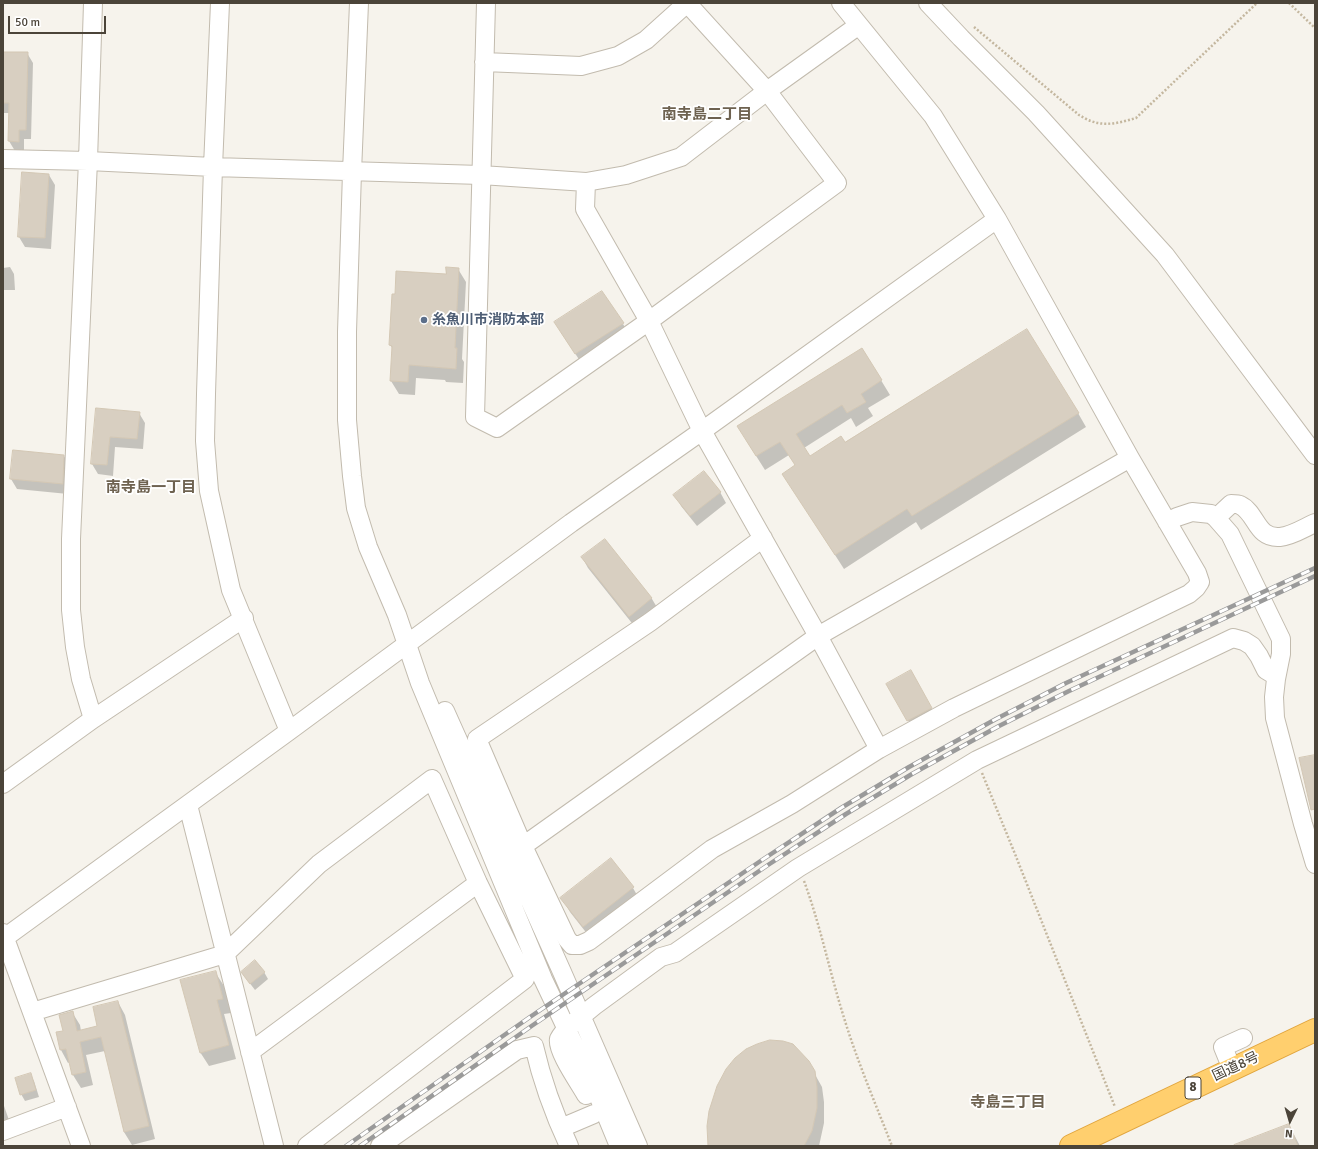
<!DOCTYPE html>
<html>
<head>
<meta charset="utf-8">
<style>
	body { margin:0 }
	#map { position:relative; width:1318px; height:1149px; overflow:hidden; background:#f6f3ec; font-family:Signika,sans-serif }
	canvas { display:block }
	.frame { position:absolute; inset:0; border:4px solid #4b4439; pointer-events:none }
	.north { position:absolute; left:1270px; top:1101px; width:40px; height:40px; -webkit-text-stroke:3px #fff; paint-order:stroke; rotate:185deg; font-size:11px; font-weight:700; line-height:16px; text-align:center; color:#4b4439 }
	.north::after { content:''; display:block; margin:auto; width:14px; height:18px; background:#4b4439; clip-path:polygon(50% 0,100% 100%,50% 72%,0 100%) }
	.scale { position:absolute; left:8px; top:16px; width:98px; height:18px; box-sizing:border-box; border:2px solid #4b4439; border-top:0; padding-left:5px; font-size:12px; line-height:14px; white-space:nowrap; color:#4b4439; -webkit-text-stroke:3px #fff; paint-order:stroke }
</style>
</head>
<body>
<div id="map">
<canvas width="1318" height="1149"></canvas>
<div class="frame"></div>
<div class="north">N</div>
<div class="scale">50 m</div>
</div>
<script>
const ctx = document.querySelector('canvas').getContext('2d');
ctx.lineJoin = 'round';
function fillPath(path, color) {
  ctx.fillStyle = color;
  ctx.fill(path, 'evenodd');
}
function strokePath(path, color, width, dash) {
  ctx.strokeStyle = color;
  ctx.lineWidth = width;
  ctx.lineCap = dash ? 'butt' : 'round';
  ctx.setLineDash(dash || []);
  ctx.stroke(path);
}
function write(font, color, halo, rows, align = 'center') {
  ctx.font = font + ' Signika,"Noto Sans JP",sans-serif';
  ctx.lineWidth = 3.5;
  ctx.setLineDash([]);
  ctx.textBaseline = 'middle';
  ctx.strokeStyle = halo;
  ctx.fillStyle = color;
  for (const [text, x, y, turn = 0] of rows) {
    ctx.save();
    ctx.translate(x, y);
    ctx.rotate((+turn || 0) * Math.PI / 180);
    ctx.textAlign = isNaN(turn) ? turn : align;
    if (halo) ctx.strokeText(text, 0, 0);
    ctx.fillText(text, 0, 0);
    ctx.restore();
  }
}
fillPath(new Path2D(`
	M3 53H27L33 63 31 139H24V151H15L9 141 10 113H3Z
	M49 175 55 185 51 249 25 247 19 237Z
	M10 267 14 274 15 290H3V268Z
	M458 269 466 282 462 359 464 362 463 383 446 382 445 380 416 378 415 395 399 394 391 381 393 349 390 345 447 275Z
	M623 324 629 334 582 364 561 332Z
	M862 349 890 395 868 408 873 416 856 427 851 418 804 448 810 457 1078 413 1086 427 921 530 916 522 844 569 783 474 796 466 789 455 765 470 746 440Z
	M97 409 139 413 145 423 143 449 115 447 113 476 98 474 92 464Z
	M64 456 70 467 68 494 17 489 11 479Z
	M720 492 726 503 697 526 681 506 675 495Z
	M604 540 652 599 658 609 635 627 588 568 582 557Z
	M911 671 937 719 914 731 888 684Z
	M633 888 641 902 592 940 570 912 562 898Z
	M215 972 224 986 231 1013 224 1014 236 1059 209 1066 200 1052Z
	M264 972 268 979 255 990 242 973Z
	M118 1002 125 1015 155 1139 132 1145 124 1132 105 1051 86 1055 93 1085 81 1088 73 1075 70 1062 68 1063 61 1050 64 1031 72 1012 80 1025 81 1031 99 1027Z
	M808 1062 822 1087 824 1102V1123L819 1146H710Z
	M30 1074 34 1081 39 1097 25 1101 21 1094Z
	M3 1103 10 1123 3 1125Z
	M1289 1125 1300 1146H1236Z`), '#0003');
const building = new Path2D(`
	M3 52H28L26 130H19V142L8 141 9 103H3Z
	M22 172 49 174 45 238 18 237Z
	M446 267 459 268 455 348H457L456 369 409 365 408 382 390 381 392 346 389 345 392 294H395L396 271 446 274Z
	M602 291 624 323 575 354 554 322Z
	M1027 329 1079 413 912 516 907 509 835 555 782 474 795 465 780 442 756 456 737 426 862 348 882 380 861 394 866 402 847 413 842 405 796 434 810 456 841 436 845 442Z
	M96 408 140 412 137 439 110 437 107 465 91 464Z
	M13 450 64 455 63 484 10 479Z
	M704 471 721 492 690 516 673 495Z
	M605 539 652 598 629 617 581 557Z
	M911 670 932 708 907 721 886 684Z
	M1315 755V809L1311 810 1299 758Z
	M611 858 634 887 583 927 560 898Z
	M255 960 265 972 250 984 241 972Z
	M216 971 223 999 217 1000 229 1045 200 1053 180 980Z
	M118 1001 149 1126 124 1132 101 1037 80 1042 86 1072 72 1075 66 1049 60 1050 56 1032 63 1031 59 1015 73 1011 77 1031 97 1026 93 1007Z
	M770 1040 783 1041 793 1044 809 1061 815 1071 817 1087V1108L812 1131 804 1146H708L707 1126 709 1111 717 1086 726 1069 735 1058 746 1049 757 1044Z
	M31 1073 36 1090 20 1095 15 1078Z
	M1289 1124 1298 1146H1234V1145Z`);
fillPath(building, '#d8cfc1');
strokePath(building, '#d3c7b4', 1);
const minor = new Path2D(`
	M220 3 213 167 206 394 205 441 209 491 231 590 289 731
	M359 3 352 172 347 332V420L352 476 356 508 368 547 397 615 420 683 543 979 598 1095 619 1146
	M486 3 475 417 497 428 649 321 837 183 767 91 687 3
	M928 3 961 38 1036 113 1165 255 1315 455
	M484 62 581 66 618 56 646 40 687 3
	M3 159 88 161 213 167 481 175 586 182 626 175 681 157 767 91 859 25
	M586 182 585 209 649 321 702 431 818 636 879 749
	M1216 518 1231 504C1234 504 1238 504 1240 505 1257 513 1256 539 1280 537 1292 536 1304 528 1315 523
	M1167 522 1177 517 1192 512 1211 514 1216 518 1230 534 1281 639V654L1276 679 1274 697 1275 718 1303 824 1315 864
	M763 538 650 622 477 739 523 846 567 939 572 945H580L589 941 712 849 792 804 879 749 954 708 1189 594 1196 588 1200 582 1197 573 1130 458 997 219 933 116 841 3
	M445 711 562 972 638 1146
	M93 719 81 679 75 647 71 610V539L88 161 93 3
	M3 784 93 719 244 618
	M188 805 274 1146
	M523 846 818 636 1130 458
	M3 933 81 1146
	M3 939 289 731 571 523 702 431 997 219
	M32 1012 225 954 319 864 432 779 478 883 525 979 307 1146
	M250 1052 478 883
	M1232 1069 1223 1047 1243 1038
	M586 1095C580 1084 556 1050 559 1039 561 1035 564 1032 566 1029L594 1006 661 957 675 953 798 868 977 760 1233 638 1244 641 1252 646 1259 656 1266 670 1276 676
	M561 1128 594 1114
	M3 1131 67 1107
	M380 1146 517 1050 534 1046C542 1081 554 1114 569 1146`);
const highway = new Path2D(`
	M1071 1146 1315 1030`);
strokePath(minor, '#c2bbae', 20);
strokePath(highway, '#e0a43c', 24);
strokePath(new Path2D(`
	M1289 3 1315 28
	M974 27 1079 115C1083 117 1087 120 1091 121 1106 127 1122 122 1136 118L1257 3
	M982 773 1015 854 1115 1107
	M804 881C821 927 830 974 845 1021 858 1063 876 1105 892 1146`), '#c4b79f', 2.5, [2, 2]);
strokePath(minor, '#fff', 18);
strokePath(highway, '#ffcf6e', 22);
const rail = new Path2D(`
	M346 1146 530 1017 762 860 841 808 909 767 996 719 1066 683 1315 568
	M360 1146 533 1025 768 865 846 814 912 774 999 726 1069 691 1315 576`);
strokePath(rail, '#9a9a9a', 4.5);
strokePath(rail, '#fff', 3, [9]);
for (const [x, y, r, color] of [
	[424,320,4,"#5c6f8a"]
]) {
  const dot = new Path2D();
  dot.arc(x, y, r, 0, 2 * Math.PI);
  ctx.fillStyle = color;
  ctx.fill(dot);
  strokePath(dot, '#fff', 1.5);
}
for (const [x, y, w] of [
	[1193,1088,16]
]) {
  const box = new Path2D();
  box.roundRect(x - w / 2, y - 11, w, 22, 3);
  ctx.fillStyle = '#fff';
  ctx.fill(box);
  strokePath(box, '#4b4439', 1);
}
write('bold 13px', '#4b4439', null, [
	["8",1193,1088]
]);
write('bold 14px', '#4e5e75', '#fff', [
	["糸魚川市消防本部",432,320]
], 'left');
write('14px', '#4b4439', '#fff', [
	["国道8号",1236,1067,-25]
]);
write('bold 15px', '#6e6250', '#fff', [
	["南寺島二丁目",707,115],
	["南寺島一丁目",151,488],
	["寺島三丁目",1008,1103]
]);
</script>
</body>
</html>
